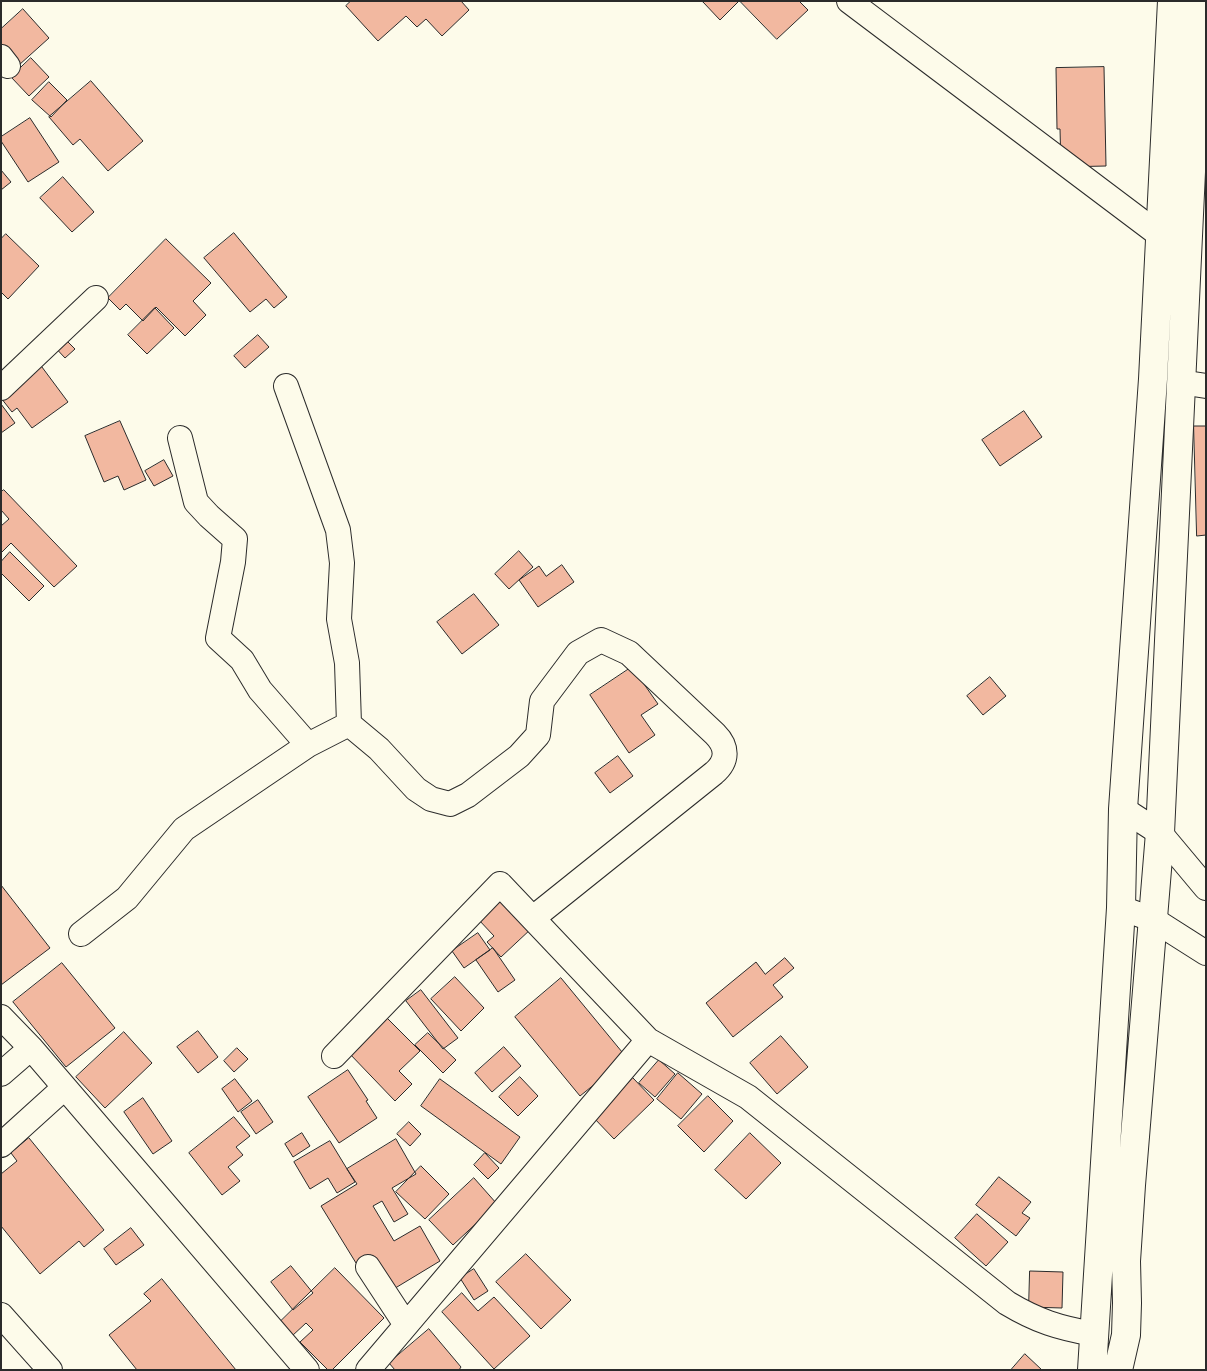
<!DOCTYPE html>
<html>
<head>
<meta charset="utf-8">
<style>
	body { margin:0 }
	#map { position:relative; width:1207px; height:1371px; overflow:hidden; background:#fdfbea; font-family:Spectral,serif }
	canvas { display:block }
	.frame { position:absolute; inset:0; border:2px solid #2b2b2b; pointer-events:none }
</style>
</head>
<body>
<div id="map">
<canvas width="1207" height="1371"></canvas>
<div class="frame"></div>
</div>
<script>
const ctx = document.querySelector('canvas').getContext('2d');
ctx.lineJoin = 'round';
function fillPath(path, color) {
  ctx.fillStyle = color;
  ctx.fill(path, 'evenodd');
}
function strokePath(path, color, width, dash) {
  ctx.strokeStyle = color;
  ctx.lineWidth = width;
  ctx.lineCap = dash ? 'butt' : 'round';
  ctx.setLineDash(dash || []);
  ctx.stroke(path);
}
const building = new Path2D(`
	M351 1H461L469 10 442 36 426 19 417 27 406 16 378 41 346 6Z
	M704 1H739L720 20 703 2Z
	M740 1H799L808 10 777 39Z
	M23 9 49 38 19 65 1 45V29Z
	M31 58 49 77 29 96 11 77Z
	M1104 67 1106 166 1061 167 1060 129H1057L1056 68Z
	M91 81 143 141 108 171 80 139 73 145 49 117Z
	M49 82 67 100 51 117 32 100Z
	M30 118 59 162 28 182 1 141V137Z
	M1 170 11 182 1 190Z
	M63 177 94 212 72 232 40 198Z
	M234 233 287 297 274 308 266 299 250 312 204 258Z
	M6 234 39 266 8 299 1 292V239Z
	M166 239 211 283 193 301 206 315 185 336 156 307 143 321 126 304 120 310 108 298Z
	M155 308 174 328 147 354 128 335Z
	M61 335 75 349 65 358 52 344Z
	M258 335 269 347 245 368 234 356Z
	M36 359 68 402 32 428 17 408 12 412 1 398Z
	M1 404 15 423 1 433Z
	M1024 411 1042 437 1000 466 982 440Z
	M120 421 146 480 124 490 118 476 104 482 85 436Z
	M1194 426H1206V535L1197 536Z
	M164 460 173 476 154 486 145 471Z
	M4 490 77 566 54 587 11 543 1 553V526L9 519 1 510V492Z
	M519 551 533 567 509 589 495 574Z
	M10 552 44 586 29 601 1 573V562Z
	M562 565 574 582 538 607 519 580 539 566 546 576Z
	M474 594 499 625 462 654 437 622Z
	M632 667 658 704 641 715 655 735 629 753 590 695Z
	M990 677 1006 696 983 715 967 696Z
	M618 756 633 776 610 793 595 773Z
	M1 885 50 948 1 985Z
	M503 896 532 928 501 957 487 942 494 936 478 919Z
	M478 933 490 950 464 968 452 951Z
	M493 948 515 980 498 992 476 960Z
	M785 958 794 968 773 985 783 997 733 1037 706 1003 756 962 765 974Z
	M62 963 115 1028 66 1067 13 1002Z
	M455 977 484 1008 461 1031 431 999Z
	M561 978 627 1058 580 1096 515 1017Z
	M421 990 458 1038 443 1049 406 1001Z
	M385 1016 420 1051 399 1071 412 1084 395 1101 348 1052Z
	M198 1031 218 1057 198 1073 177 1047Z
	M124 1032 152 1063 105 1108 76 1077Z
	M428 1033 456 1060 443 1073 415 1045Z
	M781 1036 808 1067 777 1094 750 1063Z
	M504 1047 521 1066 492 1092 475 1073Z
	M237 1048 248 1059 234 1072 224 1061Z
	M659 1060 675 1074 655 1097 639 1083Z
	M348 1070 368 1100 366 1101 377 1118 339 1143 308 1097Z
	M678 1073 702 1094 681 1119 657 1099Z
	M520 1077 538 1096 518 1116 499 1097Z
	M633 1078 654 1100 614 1139 593 1117Z
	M235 1079 252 1101 238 1112 222 1089Z
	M440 1079 520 1137 501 1164 421 1106Z
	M708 1096 733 1121 704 1152 678 1126Z
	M143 1098 172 1141 153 1154 124 1112Z
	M258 1100 273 1122 256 1134 241 1112Z
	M234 1117 250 1136 236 1147 243 1155 228 1167 240 1181 222 1195 189 1153Z
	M409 1122 421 1134 410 1146 397 1134Z
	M302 1133 310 1146 293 1157 285 1144Z
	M750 1133 781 1163 746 1199 715 1170Z
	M29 1138 104 1230 84 1247 79 1241 40 1274 1 1226V1174L17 1161 11 1153Z
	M396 1139 416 1174 392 1188 408 1214 394 1222 382 1201 373 1206 394 1241 420 1226 440 1261 392 1290 371 1255 356 1263 321 1206 357 1184 347 1169Z
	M330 1141 355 1182 337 1193 328 1178 310 1189 294 1162Z
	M485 1153 499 1168 488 1179 474 1165Z
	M421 1166 449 1194 425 1219 396 1192Z
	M999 1177 1031 1202 1022 1213 1030 1218 1016 1236 976 1205Z
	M474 1178 497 1204 453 1245 429 1220Z
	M977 1214 1008 1242 986 1266 955 1238Z
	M131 1228 144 1245 116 1265 104 1249Z
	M526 1254 571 1300 541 1329 496 1282Z
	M291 1266 313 1293 293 1310 271 1282Z
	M335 1268 384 1318 332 1370H328L300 1342 313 1330 306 1323 292 1336 279 1323Z
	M474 1269 488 1291 474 1300 460 1278Z
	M1030 1271 1063 1272 1062 1308 1029 1307Z
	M162 1279 236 1370H137L109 1335 151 1301 144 1294Z
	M462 1293 478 1311 494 1297 530 1336 494 1369 442 1312Z
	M429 1329 461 1367 459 1370H395L389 1363Z
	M1025 1354 1042 1370H1011Z`);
fillPath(building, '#f2b8a0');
strokePath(building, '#2b2b2b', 1);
const minor = new Path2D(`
	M849 1 1161 236
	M1 57 8 66
	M1180 382 1206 386
	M286 386 338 530 342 563 339 619 347 663 349 724
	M1 388 96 298
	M180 438 196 502 209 516 235 539 233 562 218 638 242 660 260 690 308 745
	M1123 809 1160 833 1206 888
	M1121 908 1154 920 1206 953
	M81 934 127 898 184 829 308 745 349 724 379 749 416 789 431 799 450 804 468 795 519 756 538 735 542 701 578 653 601 640 629 653 715 734C728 747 728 761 714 773L533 918
	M1 1017 31 1048 307 1370
	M334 1056 500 884 648 1040 748 1097 1007 1303C1037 1321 1059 1328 1094 1334
	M1 1074 31 1048
	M1 1145 64 1088
	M368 1267 406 1325
	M1 1315 50 1370
	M368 1370 648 1040`);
const primary = new Path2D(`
	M1092 1370 1121 908 1123 809 1153 379 1172 1
	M1118 1370 1126 1335 1127 1303 1126 1261 1131 1185 1160 833 1199 1`);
strokePath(minor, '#2b2b2b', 26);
strokePath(primary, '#2b2b2b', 30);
strokePath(minor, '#fdfbea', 24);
strokePath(primary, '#fdfbea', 28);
</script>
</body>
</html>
